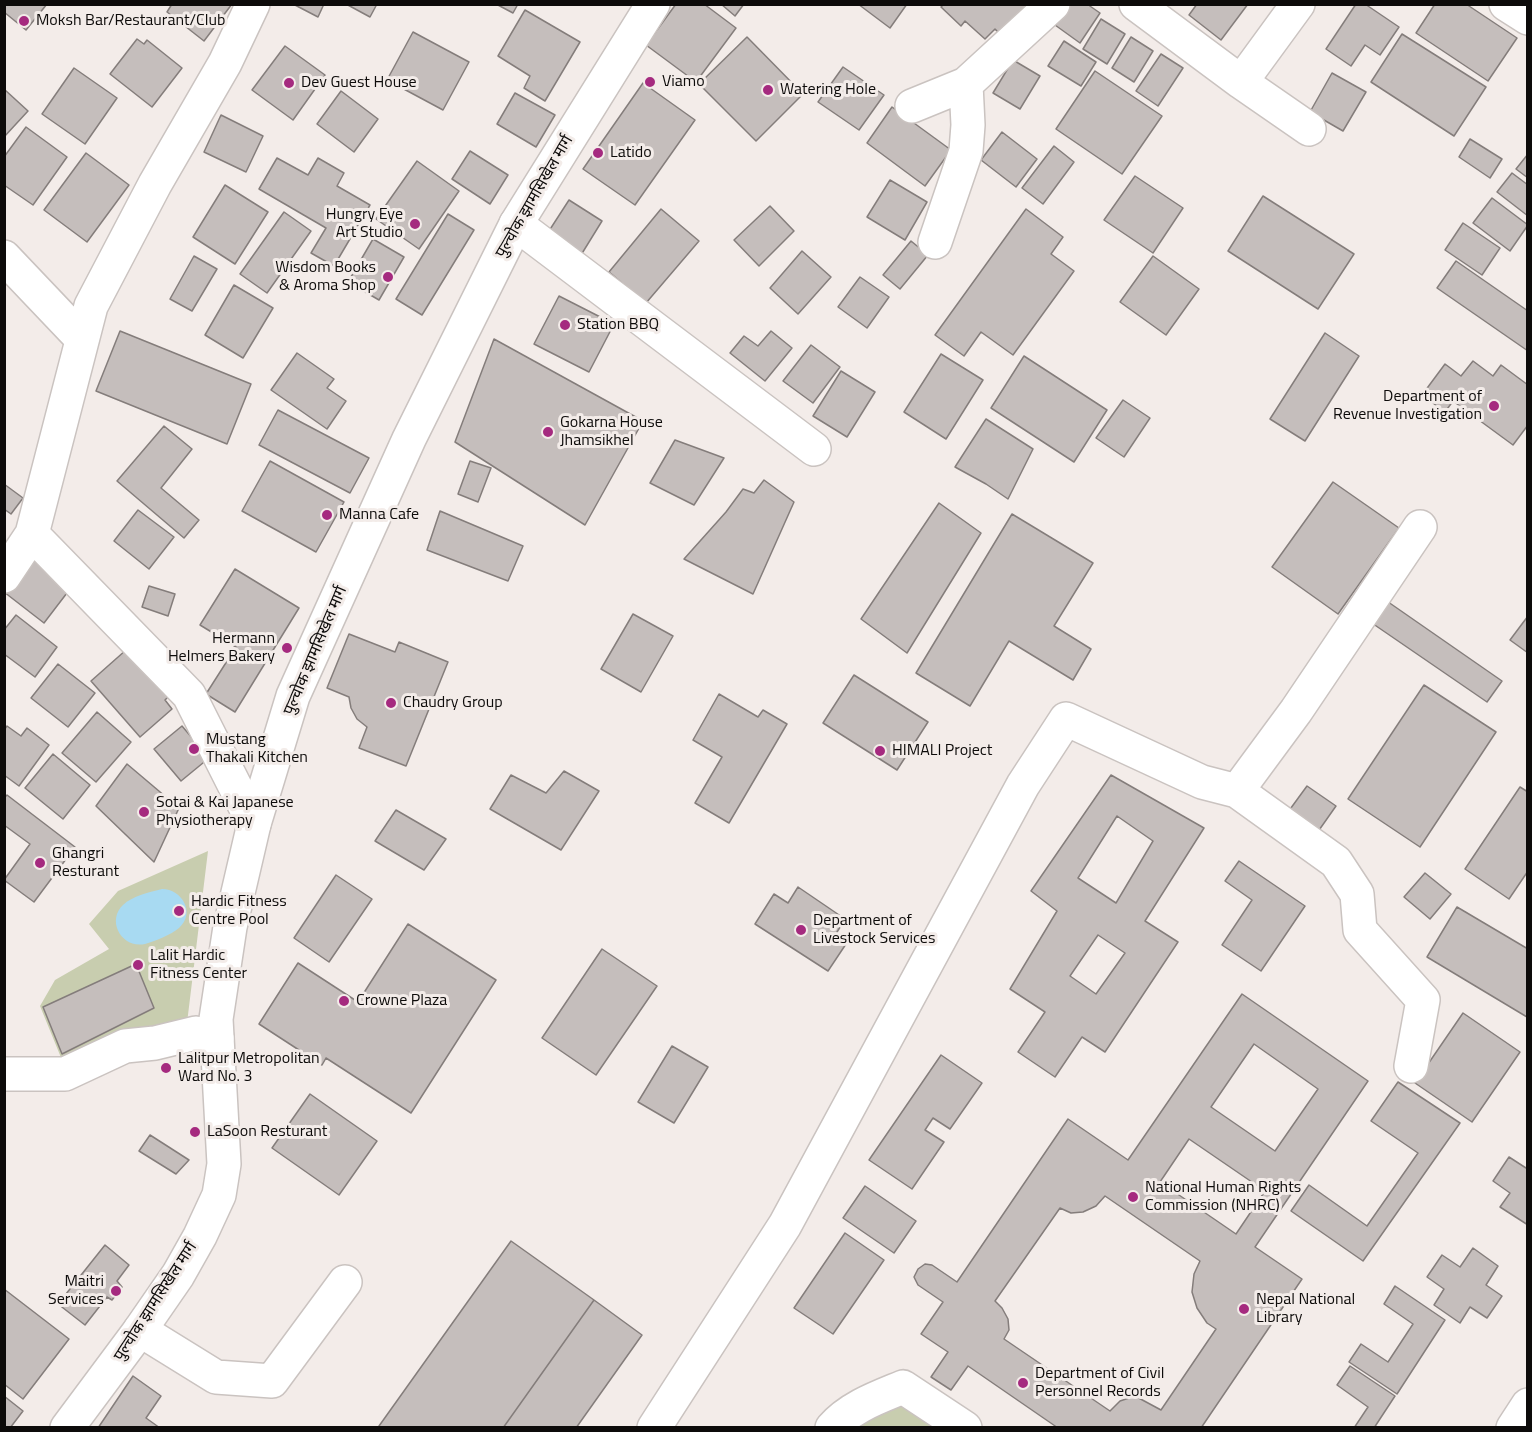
<!DOCTYPE html>
<html>
<head>
<meta charset="utf-8">
<style>
	body { margin:0 }
	#map { position:relative; width:1532px; height:1432px; overflow:hidden; background:#f3ece9; font-family:"Titillium Web",sans-serif }
	canvas { display:block }
	.frame { position:absolute; inset:0; border:6px solid #0d0b0a; pointer-events:none }
</style>
</head>
<body>
<div id="map">
<canvas width="1532" height="1432"></canvas>
<div class="frame"></div>
</div>
<script>
const ctx = document.querySelector('canvas').getContext('2d');
ctx.lineJoin = 'round';
function fillPath(path, color) {
  ctx.fillStyle = color;
  ctx.fill(path, 'evenodd');
}
function strokePath(path, color, width, dash) {
  ctx.strokeStyle = color;
  ctx.lineWidth = width;
  ctx.lineCap = dash ? 'butt' : 'round';
  ctx.setLineDash(dash || []);
  ctx.stroke(path);
}
function write(font, color, halo, rows, align = 'center') {
  ctx.font = font + ' "Titillium Web","Noto Sans Devanagari",sans-serif';
  ctx.lineWidth = 6;
  ctx.setLineDash([]);
  ctx.textBaseline = 'middle';
  ctx.strokeStyle = halo;
  ctx.fillStyle = color;
  for (const [text, x, y, turn = 0] of rows) {
    ctx.save();
    ctx.translate(x, y);
    ctx.rotate((+turn || 0) * Math.PI / 180);
    ctx.textAlign = isNaN(turn) ? turn : align;
    if (halo) ctx.strokeText(text, 0, 0);
    ctx.fillText(text, 0, 0);
    ctx.restore();
  }
}
fillPath(new Path2D(`
	M208 851 187 1023 62 1060 40 1006 55 980 109 949 89 924 118 891Z
	M902 1406 939 1428H848L872 1412Z`), '#c8cdaf');
fillPath(new Path2D(`
	M162 889C182 889 196 913 179 928 171 935 155 941 145 944 122 949 106 921 123 905 132 896 150 892 162 889Z`), '#a8daf2');
const building = new Path2D(`
	M4 4H47L26 30 4 12Z
	M172 4H232L204 41 167 12Z
	M293 4H324L318 17Z
	M346 4H377L370 17Z
	M496 4H518L513 13Z
	M676 4H704L736 28 696 82 646 45Z
	M721 4H744L735 16Z
	M858 4H907L890 28Z
	M944 4H1031L1002 36 995 29 985 39 965 21 961 26 941 7Z
	M1070 4H1087L1100 13 1080 43 1055 25Z
	M1197 4H1248L1221 40 1189 15Z
	M1356 4H1365L1399 27 1380 55 1365 45 1351 66 1326 49Z
	M1435 4H1466L1517 38 1488 81 1416 33Z
	M525 10 580 42 545 101 524 88 530 76 498 56Z
	M1101 19 1125 34 1107 64 1083 49Z
	M413 32 469 62 443 110 387 80Z
	M1402 34 1486 87 1454 136 1371 82Z
	M747 37 803 94 756 141 699 84Z
	M1131 37 1153 51 1134 82 1112 68Z
	M137 39 144 44 147 40 182 68 152 107 110 74Z
	M1064 41 1096 62 1081 86 1048 66Z
	M285 46 325 75 293 120 252 90Z
	M1161 54 1183 68 1158 106 1136 91Z
	M1013 60 1040 76 1020 109 993 93Z
	M843 67 884 95 859 130 818 102Z
	M74 68 117 98 85 144 42 114Z
	M1095 71 1162 116 1122 174 1056 129Z
	M1332 73 1366 92 1343 131 1310 112Z
	M643 83 695 120 635 205 583 169Z
	M4 89 28 111 4 137Z
	M341 91 378 119 354 152 317 124Z
	M515 93 555 115 536 147 497 124Z
	M892 107 951 150 925 186 867 143Z
	M221 115 263 136 246 172 204 152Z
	M26 127 67 157 33 205 4 185V157Z
	M1002 132 1037 159 1016 187 981 160Z
	M1470 139 1502 159 1490 178 1459 157Z
	M1054 146 1074 162 1043 204 1022 188Z
	M470 151 508 175 490 204 452 179Z
	M86 153 129 185 87 242 44 210Z
	M1528 154V178L1516 169Z
	M277 158 308 175 318 158 344 173 337 186 370 205 334 266 311 253 326 228 259 189Z
	M417 161 459 191 419 249 376 219Z
	M1512 173 1528 185V216L1497 192Z
	M1135 176 1183 208 1153 253 1104 220Z
	M890 180 927 202 905 240 867 217Z
	M225 185 268 212 235 264 193 237Z
	M1263 196 1354 254 1318 309 1228 251Z
	M1492 198 1528 225 1510 251 1473 223Z
	M569 200 602 221 581 255 547 234Z
	M770 206 794 231 759 266 734 240Z
	M661 209 699 241 646 303 609 272Z
	M1026 209 1063 237 1051 254 1074 271 1013 355 981 332 964 356 935 335Z
	M284 212 311 231 267 293 240 274Z
	M448 214 474 230 422 315 396 299Z
	M1463 223 1500 248 1482 275 1445 250Z
	M373 239 404 257 379 300 348 282Z
	M911 241 928 255 900 289 883 275Z
	M802 251 831 277 798 314 770 288Z
	M194 256 217 269 192 311 170 299Z
	M1153 256 1199 289 1166 335 1120 302Z
	M1456 261 1528 311V351L1437 288Z
	M860 277 889 297 867 328 838 307Z
	M234 285 273 308 243 358 205 335Z
	M559 296 614 324 589 372 534 344Z
	M120 331 251 384 227 444 96 391Z
	M771 331 792 348 765 381 730 353 744 336 758 346Z
	M1325 333 1359 356 1305 441 1270 419Z
	M494 339 643 421 585 525 455 442Z
	M811 345 840 367 813 403 783 381Z
	M297 353 334 379 327 388 346 401 327 429 271 390Z
	M941 354 983 380 946 439 904 412Z
	M1024 356 1107 410 1074 462 991 408Z
	M1473 361 1493 376 1501 365 1528 385V425L1513 445 1453 401 1445 412 1422 395 1445 364 1461 376Z
	M841 371 875 392 847 437 813 416Z
	M1123 400 1150 418 1124 457 1096 438Z
	M278 410 369 458 350 493 259 445Z
	M986 419 1033 449 1008 499 986 484 955 467Z
	M164 426 192 449 161 488 199 520 184 538 117 481Z
	M675 440 724 458 694 505 650 483Z
	M270 461 344 502 316 552 242 511Z
	M470 461 491 468 478 502 458 494Z
	M764 480 794 502 753 594 684 559 726 512 743 489 754 493Z
	M1333 482 1399 528 1338 614 1272 567Z
	M4 484 23 498 11 514 4 509Z
	M939 503 981 533 907 653 861 619Z
	M138 510 174 537 149 569 114 541Z
	M440 511 523 546 508 581 427 550Z
	M1012 514 1093 563 1054 626 1091 649 1073 680 1009 641 970 706 916 673Z
	M26 554 70 589 44 623 4 592Z
	M235 569 299 608 235 712 206 694 236 647 200 625Z
	M149 586 175 594 168 616 142 607Z
	M1381 597 1502 681 1487 702 1366 619Z
	M633 614 673 636 641 692 601 669Z
	M16 615 57 647 35 677 4 654V630Z
	M1528 616V653L1510 640Z
	M349 634 395 652 399 642 448 662 406 766 359 748 367 727 357 719 351 708 349 697 327 688Z
	M126 650 168 697 165 700 172 709 140 737 91 681Z
	M58 664 95 693 68 727 31 698Z
	M854 675 928 722 897 770 823 723Z
	M1424 685 1496 732 1420 847 1348 799Z
	M719 694 758 717 763 710 787 724 729 823 695 803 722 757 693 740Z
	M97 712 131 742 96 782 62 753Z
	M7 726 21 736 27 728 49 745 19 786 4 775V730Z
	M182 726 209 758 181 781 154 749Z
	M53 754 90 785 63 819 25 788Z
	M127 764 179 808 154 862 96 806Z
	M564 771 599 791 561 850 490 809 511 775 546 793Z
	M1111 775 1204 828 1145 921 1178 942 1105 1052 1082 1037 1055 1077 1018 1052 1045 1012 1010 989 1057 911 1031 891ZM1117 816 1153 841 1116 903 1078 878ZM1098 935 1125 953 1096 994 1070 976Z
	M1307 786 1336 806 1317 833 1288 812Z
	M1520 787 1528 792V871L1509 899 1465 869Z
	M7 795 75 847 34 902 4 880 30 844 4 825V798Z
	M396 810 446 839 424 870 375 841Z
	M1239 861 1305 906 1261 971 1222 945 1252 900 1225 881Z
	M1425 873 1451 894 1430 919 1404 897Z
	M336 875 372 899 329 962 294 938Z
	M798 887 845 919 834 937 846 944 828 971 755 924 774 894 788 903Z
	M1457 907 1528 949 1527 1017 1427 957Z
	M408 924 496 980 411 1113 326 1058 322 1065 259 1024 298 963 358 1002Z
	M602 949 657 986 596 1075 542 1038Z
	M136 964 154 1008 62 1054 43 1007Z
	M1242 994 1368 1081 1255 1247 1302 1279 1201 1428H1058L968 1366 951 1390 931 1377 948 1352 921 1334 943 1302 918 1285 914 1277 918 1269 925 1264 932 1265 957 1282 1068 1119 1128 1160ZM1254 1044 1318 1089 1275 1151 1211 1107ZM1189 1139 1265 1191 1236 1234 1160 1182ZM1105 1196 1200 1261 1194 1274 1192 1292 1197 1308 1207 1323 1216 1329 1161 1410 1135 1396 1120 1401 1110 1411 1004 1339 1009 1330 1008 1319 1002 1308 995 1301 1060 1208 1071 1213 1083 1212 1096 1206Z
	M1463 1013 1520 1052 1472 1122 1415 1083Z
	M672 1046 708 1067 674 1123 638 1102Z
	M941 1055 982 1083 950 1129 933 1118 925 1130 944 1142 912 1189 869 1160Z
	M1398 1082 1460 1123 1363 1261 1291 1211 1309 1185 1367 1226 1418 1153 1371 1121Z
	M310 1094 377 1141 339 1195 272 1148Z
	M150 1135 189 1160 176 1174 139 1151Z
	M1509 1157 1526 1168 1528 1166V1225L1500 1207 1510 1193 1493 1181Z
	M865 1186 916 1221 894 1253 843 1218Z
	M845 1233 884 1260 833 1334 794 1308Z
	M511 1241 594 1300 503 1428H381L379 1426Z
	M105 1245 129 1265 117 1281 122 1287 112 1300 107 1297 85 1325 58 1304Z
	M1473 1248 1498 1266 1486 1285 1502 1296 1487 1318 1470 1307 1460 1323 1434 1305 1444 1289 1427 1277 1442 1255 1460 1267Z
	M1395 1286 1445 1320 1397 1394 1349 1362 1361 1344 1388 1362 1413 1324 1384 1304Z
	M4 1289 69 1339 23 1399 4 1384Z
	M594 1300 642 1335 576 1428H503Z
	M1350 1366 1395 1396 1374 1428H1354L1368 1407 1337 1385Z
	M133 1376 161 1396 146 1418 160 1428H98Z
	M4 1396 23 1411 10 1428H4Z`);
fillPath(building, '#c5bebc');
strokePath(building, '#847d7b', 1.5);
const minor = new Path2D(`
	M1136 4 1241 82 1298 4
	M1506 4 1528 18
	M1241 82 1309 129
	M912 106 966 84 1053 4
	M516 224 814 449
	M935 242 966 151 968 125 966 84
	M4 257 81 338
	M32 534 189 695 254 824
	M4 576 32 534 91 306 155 184 225 63 253 4
	M1237 791 1296 711 1420 527
	M4 1074H65L125 1046 155 1043 196 1033 217 1038
	M140 1330 216 1377 272 1381 345 1282
	M654 1428 785 1225 1023 785 1066 719 1202 782 1237 791 1336 862 1357 894 1360 930 1423 1000 1411 1066
	M832 1428C850 1407 879 1397 903 1387L965 1428
	M1513 1428 1528 1405`);
const major = new Path2D(`
	M67 1428 140 1330 178 1275 200 1236 219 1195 224 1164 216 1019 230 927 254 824 293 696 409 439 516 224 653 4`);
strokePath(minor, '#cac3c0', 36);
strokePath(major, '#cac3c0', 36);
strokePath(minor, '#fff', 33);
strokePath(major, '#fff', 33);
for (const [x, y, r, color] of [
	[24,21,6,"#a52a7f"],
	[650,82,6,"#a52a7f"],
	[289,83,6,"#a52a7f"],
	[768,90,6,"#a52a7f"],
	[598,153,6,"#a52a7f"],
	[415,224,6,"#a52a7f"],
	[388,277,6,"#a52a7f"],
	[565,325,6,"#a52a7f"],
	[1494,406,6,"#a52a7f"],
	[548,432,6,"#a52a7f"],
	[327,515,6,"#a52a7f"],
	[287,648,6,"#a52a7f"],
	[391,703,6,"#a52a7f"],
	[194,749,6,"#a52a7f"],
	[880,751,6,"#a52a7f"],
	[144,812,6,"#a52a7f"],
	[40,863,6,"#a52a7f"],
	[179,911,6,"#a52a7f"],
	[801,930,6,"#a52a7f"],
	[138,965,6,"#a52a7f"],
	[344,1001,6,"#a52a7f"],
	[166,1068,6,"#a52a7f"],
	[195,1132,6,"#a52a7f"],
	[1133,1197,6,"#a52a7f"],
	[116,1291,6,"#a52a7f"],
	[1244,1309,6,"#a52a7f"],
	[1023,1383,6,"#a52a7f"]
]) {
  const dot = new Path2D();
  dot.arc(x, y, r, 0, 2 * Math.PI);
  ctx.fillStyle = color;
  ctx.fill(dot);
  strokePath(dot, '#f3ece9', 2);
}
write('16px', '#0d0b0a', '#f3ece9', [
	["Moksh Bar/Restaurant/Club",36,21],
	["Viamo",662,82],
	["Dev Guest House",301,83],
	["Watering Hole",780,90],
	["Latido",610,153],
	["Hungry Eye",403,215,"right"],
	["Art Studio",403,233,"right"],
	["Wisdom Books",376,268,"right"],
	["& Aroma Shop",376,286,"right"],
	["Station BBQ",577,325],
	["Department of",1482,397,"right"],
	["Revenue Investigation",1482,415,"right"],
	["Gokarna House",560,423],
	["Jhamsikhel",560,441],
	["Manna Cafe",339,515],
	["Hermann",275,639,"right"],
	["Helmers Bakery",275,657,"right"],
	["Chaudry Group",403,703],
	["Mustang",206,740],
	["Thakali Kitchen",206,758],
	["HIMALI Project",892,751],
	["Sotai & Kai Japanese",156,803],
	["Physiotherapy",156,821],
	["Ghangri",52,854],
	["Resturant",52,872],
	["Hardic Fitness",191,902],
	["Centre Pool",191,920],
	["Department of",813,921],
	["Livestock Services",813,939],
	["Lalit Hardic",150,956],
	["Fitness Center",150,974],
	["Crowne Plaza",356,1001],
	["Lalitpur Metropolitan",178,1059],
	["Ward No. 3",178,1077],
	["LaSoon Resturant",207,1132],
	["National Human Rights",1145,1188],
	["Commission (NHRC)",1145,1206],
	["Maitri",104,1282,"right"],
	["Services",104,1300,"right"],
	["Nepal National",1256,1300],
	["Library",1256,1318],
	["Department of Civil",1035,1374],
	["Personnel Records",1035,1392]
], 'left');
write('16px', '#0d0b0a', '#f3ece9', [
	["पुल्चोक झामसिखेल मार्ग",535,197,-60],
	["पुल्चोक झामसिखेल मार्ग",316,651,-67],
	["पुल्चोक झामसिखेल मार्ग",156,1302,-57]
]);
</script>
</body>
</html>
